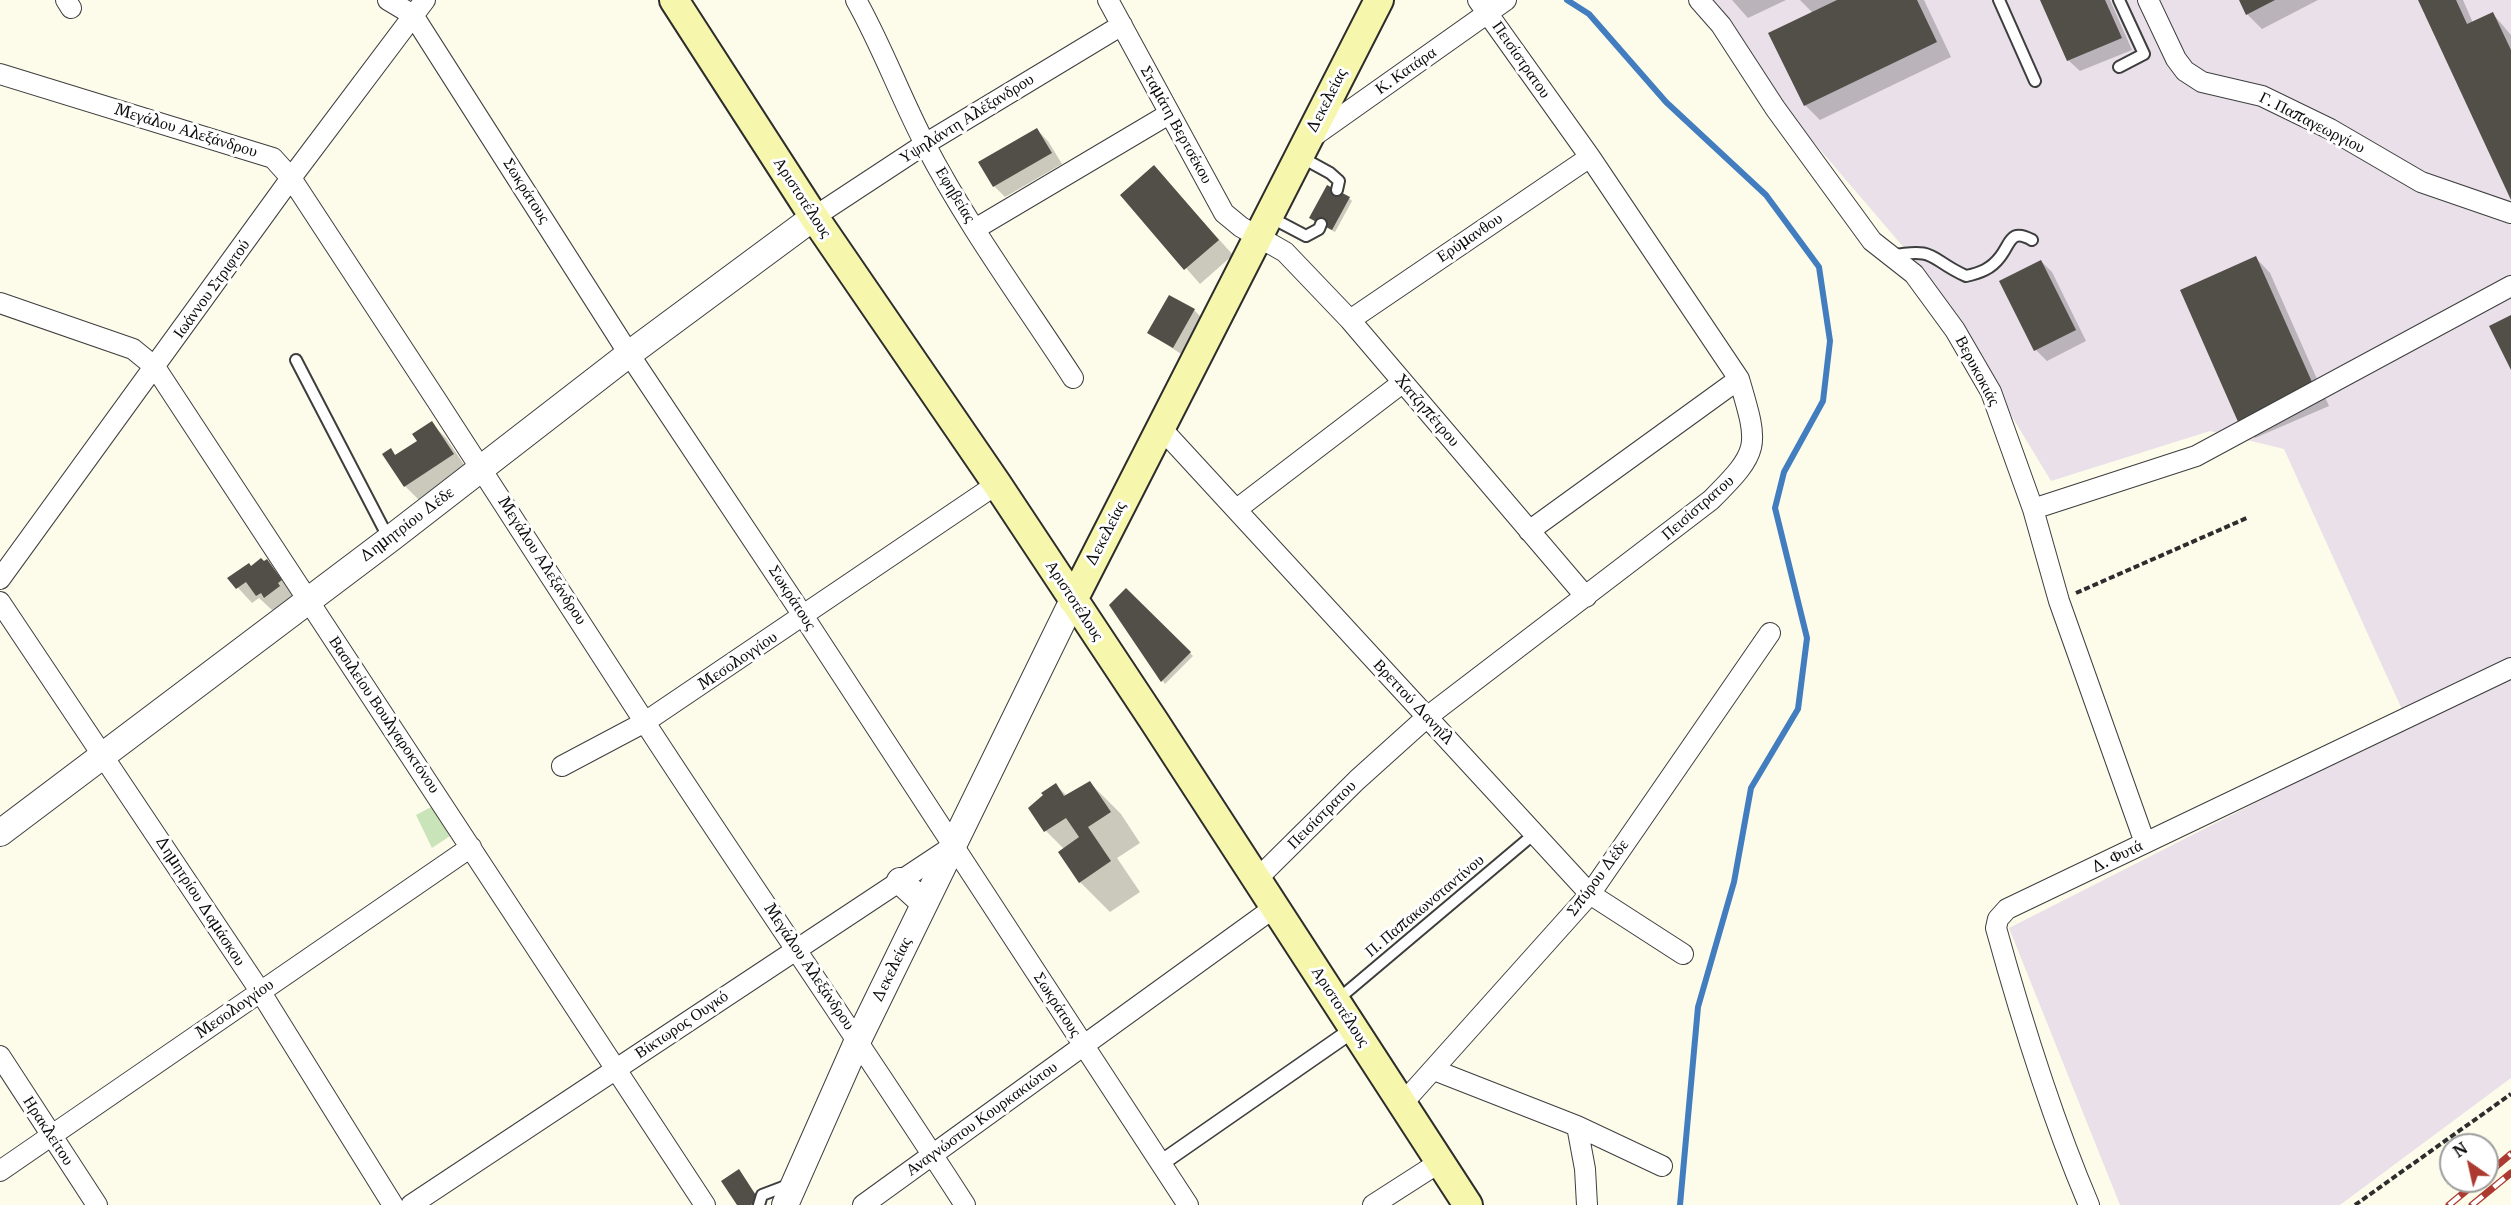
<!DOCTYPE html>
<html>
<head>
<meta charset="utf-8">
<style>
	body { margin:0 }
	#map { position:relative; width:2511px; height:1205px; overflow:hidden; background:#fdfceb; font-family:Merriweather,serif }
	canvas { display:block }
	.north { position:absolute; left:2439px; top:1133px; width:60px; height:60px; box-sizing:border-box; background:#fff; border:2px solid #9d9d9d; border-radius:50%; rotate:326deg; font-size:16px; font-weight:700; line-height:24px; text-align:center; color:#0b0b0b }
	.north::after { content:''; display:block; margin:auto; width:21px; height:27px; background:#ad3a31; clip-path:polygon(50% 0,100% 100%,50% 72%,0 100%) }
</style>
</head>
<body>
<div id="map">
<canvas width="2511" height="1205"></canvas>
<div class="north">N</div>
</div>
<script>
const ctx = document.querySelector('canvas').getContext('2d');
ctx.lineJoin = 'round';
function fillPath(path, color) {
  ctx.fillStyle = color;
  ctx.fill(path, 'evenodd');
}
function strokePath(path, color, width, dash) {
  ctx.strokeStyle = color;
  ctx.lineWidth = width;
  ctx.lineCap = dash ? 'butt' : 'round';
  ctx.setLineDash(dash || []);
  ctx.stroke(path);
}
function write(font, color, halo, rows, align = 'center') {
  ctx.font = font + ' Merriweather,serif';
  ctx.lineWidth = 6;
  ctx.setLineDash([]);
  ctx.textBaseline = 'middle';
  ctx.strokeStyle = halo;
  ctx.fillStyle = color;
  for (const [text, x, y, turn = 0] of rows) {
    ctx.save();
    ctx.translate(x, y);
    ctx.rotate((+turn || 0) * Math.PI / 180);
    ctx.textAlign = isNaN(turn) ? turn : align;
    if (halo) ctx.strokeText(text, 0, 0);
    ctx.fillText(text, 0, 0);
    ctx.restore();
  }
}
fillPath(new Path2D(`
	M1692 0H2511V1078L2340 1205H2120L2009 928 2409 725 2284 449 2210 431 2051 481 1923 270Z`), '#e9e0e9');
fillPath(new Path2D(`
	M433 806 453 834 432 848 416 815Z`), '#c9e4b8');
fillPath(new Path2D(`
	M1732 0H1786L1748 18Z
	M1800 0H1924L1951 57 1820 120 1805 105 1813 13Z
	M2041 0H2110L2132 50 2080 71 2068 60Z
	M2240 0H2318L2262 29 2247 14Z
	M2420 0H2463L2473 23 2493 14 2511 35V196Z
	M1037 130 1048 141 1062 164 1005 197 994 186Z
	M1154 167 1233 255 1200 284 1122 195Z
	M1349 198 1352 201 1335 232 1314 221Z
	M2256 258 2270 273 2329 406 2255 438 2241 424Z
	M2041 261 2052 272 2086 341 2047 361 2036 350Z
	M1194 310 1201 317 1181 354 1149 333Z
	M431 423 446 438 467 469 420 501 405 486 391 450 396 456 419 441Z
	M267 561 296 596 280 612 276 608 272 610 259 598 252 603 229 578Z
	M1126 590 1193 656 1165 684 1111 606Z
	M1090 783 1121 814 1140 843 1117 858 1140 892 1110 912 1080 882 1064 849 1046 831 1030 808 1056 785 1067 796Z`), '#0003');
strokePath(new Path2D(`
	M1567 0 1589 14 1666 102 1766 195 1819 267 1830 341 1823 401 1784 472 1775 508 1807 638 1798 709 1751 788 1734 882 1698 1007 1680 1205`), '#427ebf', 6);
fillPath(new Path2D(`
	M1837 0H1917L1937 42 1804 106 1768 33Z
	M2040 0H2105L2122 38 2067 61Z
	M2239 0H2275L2246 15Z
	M2418 0H2456L2467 24 2493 12 2511 50V200Z
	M1037 128 1052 153 993 187 978 162Z
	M1154 165 1219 240 1184 270 1120 195Z
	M1327 185 1350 197 1332 230 1309 218Z
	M2256 256 2316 391 2239 424 2180 290Z
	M2041 260 2076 330 2034 351 1999 281Z
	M1169 295 1195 309 1173 348 1147 333Z
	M2511 315V370L2489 326Z
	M432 421 454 454 404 487 382 454 391 448 395 455 417 441 412 434Z
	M261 558 264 561 267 559 282 580 278 583 280 586 264 598 261 593 256 596 246 582 236 589 227 578 249 563 251 566Z
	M1126 588 1191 652 1161 682 1109 605Z
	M1090 781 1111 812 1088 827 1111 861 1079 883 1058 852 1079 837 1066 818 1044 832 1028 808 1043 795 1041 793 1056 783 1064 796Z
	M739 1169 759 1200 751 1205H737L721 1181Z`), '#524e48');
const service = new Path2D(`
	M1999 0 2035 81
	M2119 67 2144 54 2119 0
	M1299 156 1330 173 1339 181 1337 190
	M1268 216 1306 236 1319 229 1321 224
	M1890 256C1938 247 1928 259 1966 276 1980 273 1991 269 2000 257 2011 243 2010 228 2032 240
	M296 360 389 539
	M1336 1001 1534 834
	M759 1205 762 1195 791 1184`);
const pedestrian = new Path2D(`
	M1161 1163 1354 1029`);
const minor = new Path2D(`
	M66 0 71 8
	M388 0 413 15 629 354 804 617 1188 1205
	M856 0C882 46 900 96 925 144 967 225 1023 301 1073 378
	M1108 0 1224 213 1241 227 1285 252 1350 320 1586 597
	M1699 0 1721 25 1775 108 1872 241 1914 274 1955 330 1991 392 2033 509 2059 601 2145 843
	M2148 0 2176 59 2185 71 2202 82 2262 96 2330 129 2421 182 2511 213
	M0 74 273 158 291 178C410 358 527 540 644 721 750 884 860 1042 965 1205
	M1311 138 1506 0
	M814 217 925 144 1122 25
	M975 229 1169 114
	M0 303 133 349 155 367 705 1205
	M1350 320 1590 157
	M1160 427 1590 894 1683 954
	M1237 509 1402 383
	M2033 509 2196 456 2511 286
	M1529 531 1739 379
	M0 579 291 178 425 0
	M0 602 260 991 393 1205
	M562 766 645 722 997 484
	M1257 879 1357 780 1427 717 1711 500C1761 450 1759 447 1739 379L1590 157 1478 0
	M0 1056 97 1205
	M1434 1070 1577 1126 1662 1166
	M1402 1104 1590 894 1770 633
	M1577 1126 1585 1169 1587 1205
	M0 1171 471 847
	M411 1205 953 846
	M863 1205 1275 907
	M1373 1205 1440 1162
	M2089 1205C2051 1116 2022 1022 1996 928L1998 919 2007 909 2511 668`);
const tertiary = new Path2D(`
	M0 833 390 539 629 354 814 217
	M900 881 924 903
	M785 1205 858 1040 1073 600`);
const secondary = new Path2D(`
	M674 0 814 217 997 484 1154 721 1468 1205
	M1073 600 1379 0`);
strokePath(service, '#3e3e3e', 14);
strokePath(pedestrian, '#3e3e3e', 18);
strokePath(minor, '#3e3e3e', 22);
strokePath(tertiary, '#3e3e3e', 28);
strokePath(secondary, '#2d2d2d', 32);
strokePath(new Path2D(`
	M2076 593 2249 517
	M2355 1205 2511 1094`), '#2d2d2d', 4, [6, 3]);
strokePath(service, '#fff', 10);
strokePath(pedestrian, '#fff', 15);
strokePath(minor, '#fff', 20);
strokePath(tertiary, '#fff', 26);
strokePath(secondary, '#f6f7ac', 28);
const rail = new Path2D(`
	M2487 1174 2511 1154
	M2449 1205 2478 1181
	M2472 1205 2511 1173`);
strokePath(rail, '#ad3a31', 7);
strokePath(rail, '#fff', 4.5, [14]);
write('16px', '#0b0b0b', '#fff', [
	["Πεισίστρατου",1521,60,55],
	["Κ. Κατάρα",1406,71,-35],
	["Δεκελείας",1327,101,-63],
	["Υψηλάντη Αλέξανδρου",967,119,-32],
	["Γ. Παπαγεωργίου",2312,123,27],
	["Σταμάτη Βερτσέκου",1176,125,61],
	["Μεγάλου Αλεξάνδρου",186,131,17],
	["Σωκράτους",526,191,58],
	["Εφηβείας",955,195,59],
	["Αριστοτέλους",802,198,57],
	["Ερύμανθου",1470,238,-34],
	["Ιωάννου Στριφτού",212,289,-54],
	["Βερυκοκιάς",1977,371,62],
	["Χατζηπέτρου",1427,411,49],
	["Πεισίστρατου",1698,508,-41],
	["Δημητρίου Δέδε",407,525,-37],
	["Δεκελείας",1106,534,-63],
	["Μεγάλου Αλεξάνδρου",542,561,57],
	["Σωκράτους",792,598,57],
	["Αριστοτέλους",1074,601,57],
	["Μεσολογγίου",738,661,-34],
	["Βρεττού Δανηΐλ",1413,702,47],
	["Βασιλείου Βουλγαροκτόνου",384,715,56],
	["Πεισίστρατου",1322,815,-45],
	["Δ. Φυτά",2117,857,-26],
	["Σπύρου Δέδε",1598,878,-53],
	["Δημητρίου Δαμάσκου",200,901,57],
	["Π. Παπακωνσταντίνου",1425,906,-40],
	["Μεγάλου Αλεξάνδρου",809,967,56],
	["Δεκελείας",892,970,-64],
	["Σωκράτους",1057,1005,57],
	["Αριστοτέλους",1340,1007,57],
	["Μεσολογγίου",235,1009,-35],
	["Βίκτωρος Ουγκό",682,1025,-34],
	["Αναγνώστου Κουρκακιώτου",982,1119,-36],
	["Ηρακλείτου",48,1131,57]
]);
</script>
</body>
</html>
